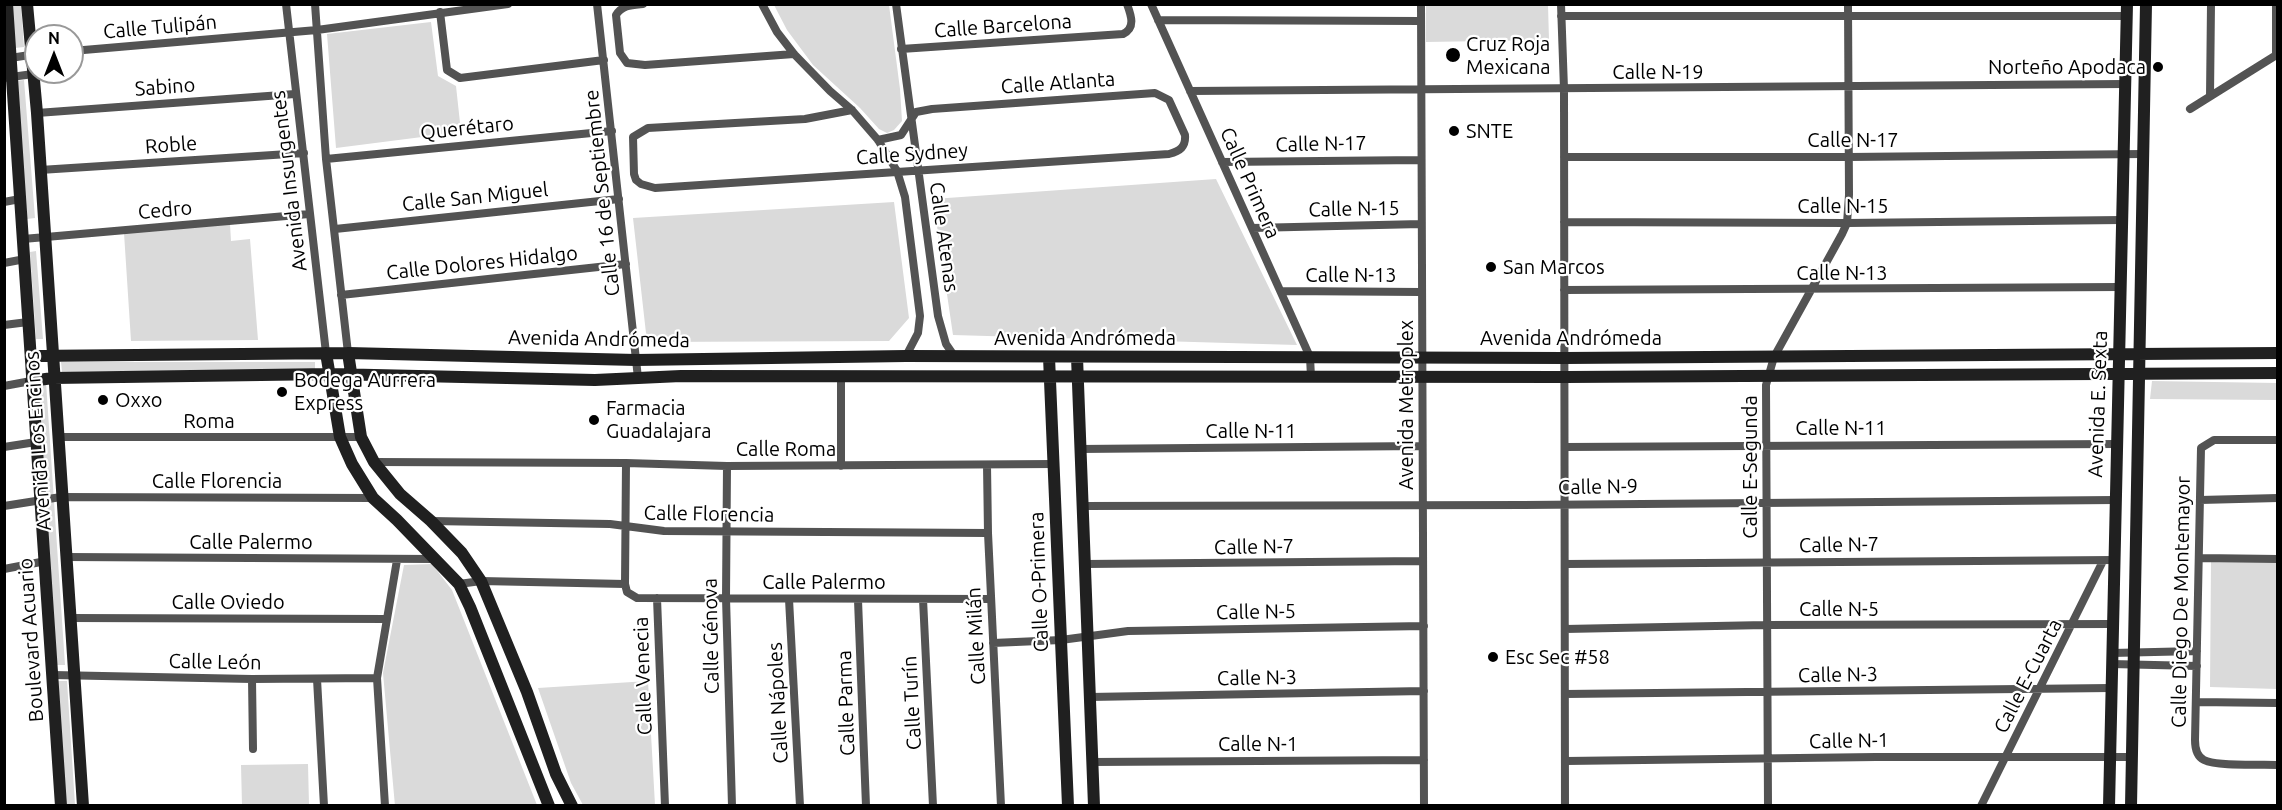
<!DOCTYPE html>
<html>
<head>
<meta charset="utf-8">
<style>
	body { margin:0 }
	#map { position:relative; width:2282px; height:810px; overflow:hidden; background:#fff; font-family:Ubuntu,sans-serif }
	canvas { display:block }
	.frame { position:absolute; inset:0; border:6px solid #000; pointer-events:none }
	.north { position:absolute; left:24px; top:24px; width:60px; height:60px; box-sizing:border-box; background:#fff; border:2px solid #999; border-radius:50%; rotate:0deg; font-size:16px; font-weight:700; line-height:24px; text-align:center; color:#000 }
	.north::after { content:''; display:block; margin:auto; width:21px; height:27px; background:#000; clip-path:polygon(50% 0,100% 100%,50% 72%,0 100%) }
</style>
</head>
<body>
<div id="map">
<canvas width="2282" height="810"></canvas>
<div class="frame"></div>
<div class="north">N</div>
</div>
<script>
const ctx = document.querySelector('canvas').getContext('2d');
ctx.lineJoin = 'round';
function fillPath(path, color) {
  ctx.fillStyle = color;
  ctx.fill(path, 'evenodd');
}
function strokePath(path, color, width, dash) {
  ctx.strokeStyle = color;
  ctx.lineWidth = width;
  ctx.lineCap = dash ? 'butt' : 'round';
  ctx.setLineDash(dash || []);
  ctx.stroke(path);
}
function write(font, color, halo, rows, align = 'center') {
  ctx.font = font + ' Ubuntu,sans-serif';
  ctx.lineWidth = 4.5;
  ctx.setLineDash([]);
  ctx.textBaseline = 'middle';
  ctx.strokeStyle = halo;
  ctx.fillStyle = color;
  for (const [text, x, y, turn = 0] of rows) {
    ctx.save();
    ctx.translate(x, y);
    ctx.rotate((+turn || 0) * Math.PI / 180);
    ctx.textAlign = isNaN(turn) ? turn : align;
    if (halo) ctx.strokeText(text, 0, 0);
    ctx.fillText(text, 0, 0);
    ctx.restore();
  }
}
fillPath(new Path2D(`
	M12 5H21L24 47 15 48Z
	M774 5H889L900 89 902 121 894 130 887 133 879 129 860 108 813 65 787 30Z
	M1426 5H1548L1549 40 1426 42Z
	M431 22 438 76 456 86 461 132 336 148 327 34Z
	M24 80 35 218 27 219 17 81Z
	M1216 179 1297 345 953 335 933 199Z
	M894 202 909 318 889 341 647 342 633 218Z
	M230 224 231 241 250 239 258 340 131 341 124 233Z
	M36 251 43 339H36L30 252Z
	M61 362H315V370L62 372Z
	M2152 381 2277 383V400L2150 399Z
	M46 382 65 665H57L37 383Z
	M2211 562H2277V689L2210 687Z
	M432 564 452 590 537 805 395 806 383 673 404 565Z
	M58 681H67L75 805H66Z
	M648 681 655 805H583L571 783 538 688Z
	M308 764 309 805H242L241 765Z`), '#dadada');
strokePath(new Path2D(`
	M286 4 326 353
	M315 4 326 159 348 353
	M597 4 638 378
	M643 4C632 5 622 5 616 15L620 53 627 63 645 65 794 54
	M762 4 777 32 794 54 830 91 852 110 878 140 897 171 905 197 920 316 918 333 906 356
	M896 4 938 316 946 344 955 357
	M1151 4 1310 357 1311 377
	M1421 4 1424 806
	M1561 4 1564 89 1565 806
	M2276 4V55
	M440 12 447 70 460 78 604 60
	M1561 16H2127
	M1158 20 1421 21
	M901 49 1123 34C1136 28 1131 15 1127 4
	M72 51 317 30 508 4
	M4 59 36 54
	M4 78 33 74
	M1190 91 2125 84
	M2210 96 2211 4
	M2190 109 2278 54
	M852 110 805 119 648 128 633 137 634 174 636 180 641 184 655 188 1169 154C1180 151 1186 147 1185 135L1169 100 1155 93 932 109 916 112 901 135 878 140
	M37 113 295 94
	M1564 157H1849L2143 154
	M326 159 612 131
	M1222 162 1421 160
	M40 170 304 153
	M4 202 20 199
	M1564 222 1847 223 2122 220
	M1252 228 1421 224
	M335 229 619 199
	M23 239 309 214
	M4 263 25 259
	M1564 290 2120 287
	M1281 291 1421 292
	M341 295 626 264
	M4 325 28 322
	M4 386 31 381
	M57 437H361
	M2278 440H2214L2201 448 2195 740C2195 748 2196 756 2204 760 2218 767 2261 764 2278 765
	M4 447 36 442
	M1565 447 2117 444
	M1079 449 1422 446
	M374 462 626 463 727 466 1054 464
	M626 463 625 584 627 592 637 598 991 599
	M987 465 988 533 1001 806
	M727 466 726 598 732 806
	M841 466V377
	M2200 500 2278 498
	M4 506 61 497 373 498
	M1082 506 1524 505 2115 500
	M431 521 610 524 664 531 988 533
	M66 557 435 559
	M2200 558 2278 559
	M1085 564 1423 561
	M1565 564 2114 560
	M4 569 46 561
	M459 584 481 581 625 584
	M657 598 665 806
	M789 599 800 806
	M923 599 933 806
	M858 600 866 806
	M69 618 386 619
	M1565 629 1766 625 2112 624
	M993 643 1061 640 1128 631 1424 626
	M2112 653 2197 651
	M2111 664 2197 666
	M53 675 252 679 377 678
	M252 679 253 749
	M317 679 324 806
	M1565 694 2111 688
	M1090 697 1424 691
	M2196 702 2278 703
	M1566 761 1876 757H2133
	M1092 762 1424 760
	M385 806 377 678 397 560
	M1768 806 1766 385 1774 357 1842 234 1847 223 1849 195 1848 4
	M1981 806 2103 561`), '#535353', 8);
strokePath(new Path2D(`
	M7 4 61 806
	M27 4 37 113 83 806
	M326 353 340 437 352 464 373 498 397 520 459 584 470 607 549 806
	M348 353 361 437 374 462 400 494 431 521 462 553 481 581 527 692 556 774 572 806
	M31 356 348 353 636 360 906 356 1565 358 2278 353
	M1049 357 1068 806
	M1077 357 1094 806
	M31 381 53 378 330 374 595 380 681 376 1565 377 2278 373
	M2109 806 2127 4
	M2131 806 2146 4`), '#202020', 12);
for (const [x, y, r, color] of [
	[1453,55,8,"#000"],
	[2158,67,6,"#000"],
	[1454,131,6,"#000"],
	[1491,267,6,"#000"],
	[282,392,6,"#000"],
	[103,400,6,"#000"],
	[594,420,6,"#000"],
	[1493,657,6,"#000"]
]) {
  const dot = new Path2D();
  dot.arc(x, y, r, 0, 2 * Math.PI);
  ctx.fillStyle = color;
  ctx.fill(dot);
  strokePath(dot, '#fff', 2);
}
write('20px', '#000', '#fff', [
	["Calle Barcelona",1003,26,-4],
	["Calle Tulipán",160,27,-5],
	["Calle N-19",1658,72],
	["Calle Atlanta",1058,83,-4],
	["Sabino",165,87,-4],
	["Querétaro",467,128,-6],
	["Calle N-17",1853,140],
	["Calle N-17",1321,144,-1],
	["Roble",171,145,-4],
	["Calle Sydney",912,154,-4],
	["Avenida Insurgentes",289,181,-97],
	["Calle Primera",1250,183,66],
	["Calle 16 de Septiembre",602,193,-96],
	["Calle San Miguel",475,197,-6],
	["Calle N-15",1843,206],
	["Calle N-15",1354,209,-1],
	["Cedro",165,210,-5],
	["Calle Atenas",944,237,82],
	["Calle Dolores Hidalgo",482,263,-6],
	["Calle N-13",1842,273],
	["Calle N-13",1351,275],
	["Avenida Andrómeda",1085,338],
	["Avenida Andrómeda",1571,338],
	["Avenida Andrómeda",599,339,1],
	["Avenida E. Sexta",2098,404,-88],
	["Avenida Metroplex",1406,405,-90],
	["Roma",209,421],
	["Calle N-11",1841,428],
	["Calle N-11",1251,431],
	["Avenida Los Encinos",38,441,-94],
	["Calle Roma",786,449],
	["Calle E-Segunda",1750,467,-90],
	["Calle Florencia",217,481],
	["Calle N-9",1598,487,-1],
	["Calle Florencia",709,514,1],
	["Calle Palermo",251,542],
	["Calle N-7",1839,545,-1],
	["Calle N-7",1254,547,-1],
	["Calle Palermo",824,582],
	["Calle O-Primera",1039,582,-92],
	["Calle Oviedo",228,602],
	["Calle Diego De Montemayor",2181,602,-89],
	["Calle N-5",1839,609],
	["Calle N-5",1256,612,-1],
	["Calle Génova",711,636,-91],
	["Calle Milán",976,636,-93],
	["Boulevard Acuario",31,640,-94],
	["Calle León",215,662,1],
	["Calle N-3",1838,675,-1],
	["Calle Venecia",643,676,-92],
	["Calle E-Cuarta",2028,676,-63],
	["Calle N-3",1257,678,-1],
	["Calle Nápoles",778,703,-93],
	["Calle Parma",846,703,-92],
	["Calle Turín",912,703,-93],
	["Calle N-1",1849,741,-1],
	["Calle N-1",1258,744]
]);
write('20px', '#000', '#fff', [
	["Cruz Roja",1466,44],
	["Mexicana",1466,67],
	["Norteño Apodaca",2146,67,"right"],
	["SNTE",1466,131],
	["San Marcos",1503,267],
	["Bodega Aurrera",294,380],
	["Express",294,403],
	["Oxxo",115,400],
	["Farmacia",606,408],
	["Guadalajara",606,431],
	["Esc Sec #58",1505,657]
], 'left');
</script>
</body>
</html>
